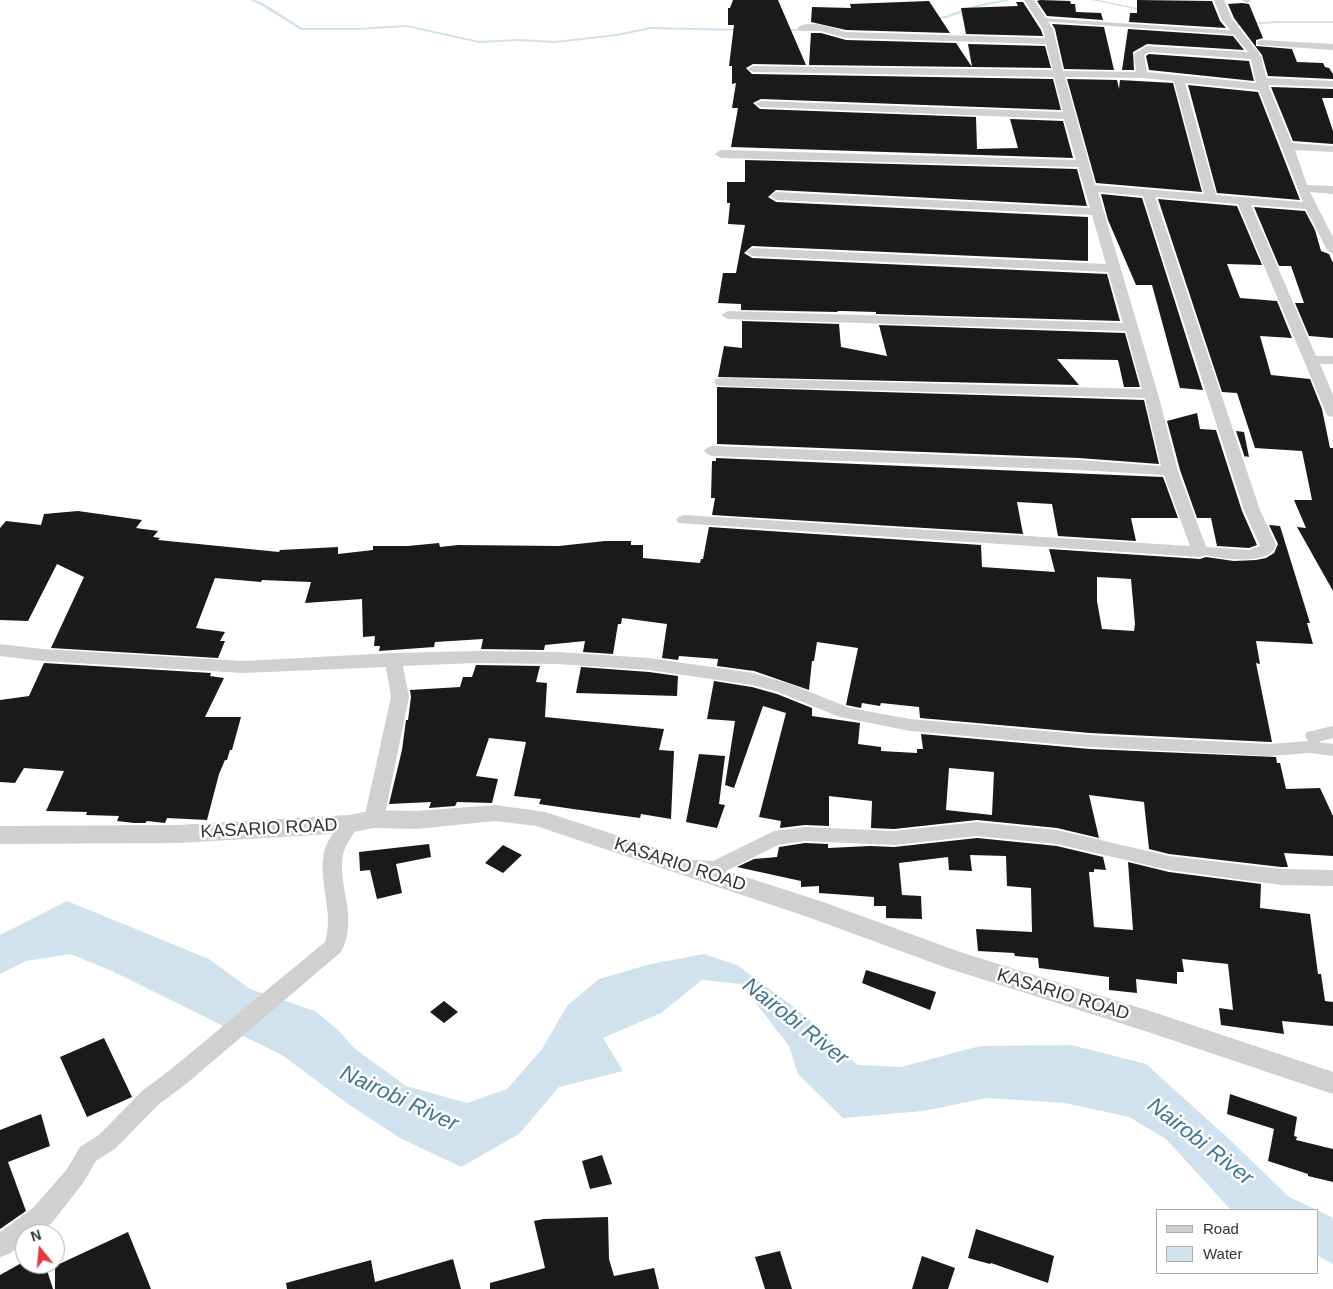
<!DOCTYPE html>
<html>
<head>
<meta charset="utf-8">
<style>
	body { margin:0 }
	#map { position:relative; width:1333px; height:1289px; overflow:hidden; background:#fff; font-family:Helvetica,sans-serif }
	canvas { display:block }
	.legend { position:absolute; left:1156px; top:1209px; width:162px; height:65px; box-sizing:border-box; background:#fff; border:1px solid #adadad; margin:0; padding:6px 9px; list-style:none; font-size:15px; color:#333 }
	.legend li { display:flex; align-items:center; gap:10px; height:25px }
	.legend b { width:25px; border:1px solid #adadad }
	.north { position:absolute; left:15px; top:1224px; width:50px; height:50px; box-sizing:border-box; background:#fff; border:1px solid #adadad; border-radius:50%; rotate:343deg; font-size:14px; font-weight:700; line-height:20px; text-align:center; color:#333 }
	.north::after { content:''; display:block; margin:auto; width:18px; height:22px; background:#e63946; clip-path:polygon(50% 0,100% 100%,50% 72%,0 100%) }
</style>
</head>
<body>
<div id="map">
<canvas width="1333" height="1289"></canvas>
<ul class="legend">
<li><b style="height:6px;background:#d0d0d0"></b>Road</li>
<li><b style="height:14px;background:#cfe2ee"></b>Water</li>
</ul>
<div class="north">N</div>
</div>
<script>
const ctx = document.querySelector('canvas').getContext('2d');
ctx.lineJoin = 'round';
function fillPath(path, color) {
  ctx.fillStyle = color;
  ctx.fill(path, 'evenodd');
}
function write(font, color, halo, rows, align = 'center') {
  ctx.font = font + ' Helvetica,sans-serif';
  ctx.lineWidth = 5;
  ctx.setLineDash([]);
  ctx.textBaseline = 'middle';
  ctx.strokeStyle = halo;
  ctx.fillStyle = color;
  for (const [text, x, y, turn = 0] of rows) {
    ctx.save();
    ctx.translate(x, y);
    ctx.rotate((+turn || 0) * Math.PI / 180);
    ctx.textAlign = isNaN(turn) ? turn : align;
    if (halo) ctx.strokeText(text, 0, 0);
    ctx.fillText(text, 0, 0);
    ctx.restore();
  }
}
fillPath(new Path2D(`
	M67 901 209 959 250 989 315 1011 339 1031 354 1048 406 1086 467 1103 507 1089 542 1049 567 1006 599 979 651 964 704 954 737 965 798 1010 858 1065 901 1067 980 1046 1071 1045 1146 1064 1228 1138 1289 1197 1317 1210H1231L1166 1139 1129 1117 1065 1103 987 1098 923 1111 843 1118 798 1074 789 1046 741 984 702 980 661 1013 603 1038 623 1071 559 1087 519 1134 461 1167 400 1138 348 1104 282 1055 112 971 70 954 26 961 0 974V935Z
	M1317 1210 1333 1218V1264L1317 1255Z`), '#cfe2ee');
fillPath(new Path2D(`
	M250 0H255L263 3 302 28H356L407 25 479 41 518 39 555 41 617 34 650 27 743 29 745 30 743 31 650 29 617 36 555 43 518 41 479 43 407 27 356 30H301L261 5Z
	M1003 0H1011L978 7 947 18 932 20 930 19 945 16 976 5Z
	M1091 0H1099L1147 10 1145 11Z
	M1278 21H1333V23H1278L1230 26 1228 25 1230 24Z
	M782 29H810L812 30 810 31H782Z`), '#cfe2ee');
fillPath(new Path2D(`
	M733 0H778L806 65 753 64 746 68 752 74 1053 79 1061 110 761 99 753 103 760 109 976 117 977 149 1018 148 1010 119 1063 121 1073 158 731 147 738 108H732L736 83 732 84V66H729L734 25H728V8H730Z
	M1040 0 1070 1 1071 4H1075L1076 12 1101 13 1103 20 1047 16 1037 1Z
	M1137 0 1212 1 1220 21 1226 28 1129 22 1130 13H1137Z
	M929 1 950 33 846 30 811 22 812 7 851 8 850 4Z
	M1016 2H1023L1041 30 1043 36 966 34 961 8 1018 6Z
	M1242 3 1249 4 1263 38 1256 40V46L1292 49 1297 62 1323 63 1325 67 1329 68 1333 74V79L1268 76 1262 55 1234 18 1228 4Z
	M1052 24 1104 27 1114 70 1064 69 1055 29Z
	M1128 29 1233 36 1244 50 1147 44 1133 52 1134 70H1122Z
	M811 33H821L846 40 956 43 972 67 809 65Z
	M968 44 1045 46 1051 68 972 67Z
	M1149 54 1249 61 1254 81 1149 70 1146 56Z
	M1067 79 1117 80 1119 89 1120 80 1173 83 1202 192 1096 183Z
	M1188 85 1258 92 1300 200 1217 193Z
	M1271 87 1333 89V98H1322L1333 131V144L1293 141Z
	M745 160 1077 169 1087 206 776 190 768 197 776 202 1088 217V261L752 246 744 253 752 258 1107 274 1120 321 876 314V312L843 311H837L838 312 741 310V304L718 303 723 273H736L745 225 728 224 730 203H727V182H745Z
	M1101 194 1142 198 1203 390 1180 388 1152 285H1136L1108 220Z
	M1158 199 1237 206 1262 265 1227 264 1240 298 1277 301 1292 338 1260 336 1271 375 1310 379 1322 409 1330 448H1333V591L1297 527 1306 528 1294 500H1312L1302 451 1255 448 1237 393 1222 392Z
	M1254 207 1305 211 1315 230 1321 251 1329 254 1333 263V338L1309 336 1295 303H1304L1291 266H1279Z
	M742 321 839 324 841 347 887 356 879 325 1125 333 1140 387H1124L1118 360 1057 359 1079 385 718 377 724 346 742 348Z
	M717 387 1144 400 1159 464 1079 458 717 444Z
	M1197 413 1200 429 1216 430 1242 511 1257 545 1249 548 1217 546 1211 518H1197L1180 470 1167 421Z
	M1236 431 1244 432 1249 457 1244 456 1245 458Z
	M716 458 1163 477 1178 518H1131L1136 541 1058 536 1052 504 1017 502 1023 534 712 515 715 498H711L712 461H716Z
	M78 511 142 520 136 528 158 531 153 537 160 538 158 540 279 552 280 550 338 547V554L373 550V546H408L439 543 440 547 458 545 559 546 605 541H631V545H643V558L700 563 701 559H703L709 527 981 545 982 567 1055 572 1049 549 1200 559 1206 557 1234 561 1256 560 1266 558 1274 553 1278 544 1269 525 1280 526 1310 623H1307L1313 644 1256 641 1260 664 1256 663 1272 742H1270L1090 733 920 718 919 707 881 703 880 706 862 703 861 708 846 705 858 648 817 642 814 661H812L809 690 754 671 717 666 718 659 679 656 678 660 662 658 667 624 622 618 621 624H618L613 654 583 652 585 641 545 645 544 650 481 649 483 639 435 642 434 647 379 651 380 646H374L375 636 363 637 362 599 305 603 311 582 262 580 261 582 215 578 196 628 225 632 220 641H225L218 658 51 648 84 577 57 564 28 621 0 620V528L6 521 41 525 44 514ZM1097 577 1131 579 1135 624 1134 631 1102 629 1097 601Z
	M44 663 211 673 210 676 224 678 205 717H241L232 750H230L227 760H225L219 774 207 820 167 818 165 823 147 821 145 823H134L117 821 119 816 86 815 87 812 46 811 64 771 24 768 15 783 0 782V700L29 696Z
	M476 665 540 666 536 682 547 683 545 717 664 729 659 750 674 751 671 819 641 814 640 818 573 809 539 804 541 799 514 796 526 742 489 738 476 776 498 779 492 803 457 802 455 806 429 808 431 802 389 804 402 750 406 720H408L411 697 410 690 460 687 463 677H472Z
	M581 667 649 672 678 676 677 696 576 693Z
	M714 681 752 687 777 694 812 708V716L860 723 858 744 881 747V751L917 753V749H923L921 734 1090 749 1276 757 1277 763H1280L1286 789 1320 788 1333 816V856L1284 853 1288 867H1281L1169 854 1149 849 1144 802 1089 795 1099 838 1057 828 977 820 894 829 871 828 872 801 829 796V826L805 825 780 828 781 821 759 817 786 713 763 706 734 788 725 785 735 721 707 719ZM949 768 994 772 992 815 946 810Z
	M699 754 725 756 719 804 725 805 717 828 686 822Z
	M977 838 1057 846 1103 857 1106 870 1094 869V872H1089L1094 927 1133 930 1128 862 1169 872 1261 884 1260 908 1310 914 1318 974H1321L1325 1001 1333 1002V1026L1282 1021 1284 1034 1221 1025 1219 1008 1233 1010 1228 964 1182 959 1184 972H1177V984L1136 979 1137 993 1109 990V977L1039 968 1038 958 1015 956 1014 953 978 951 976 929 1032 932 1031 888 1007 886 1006 856 970 855 972 871 949 870 948 857 899 863 902 895 921 896 922 919 886 918V906H874V897L819 893V886L801 887V881L737 867 754 859 777 857 779 847 805 843 828 844V848L870 846 894 847Z
	M429 844 431 857 396 864 402 893 377 899 370 870 360 871 359 852Z
	M503 845 522 855 503 873 485 863Z
	M866 970 936 992 930 1010 862 983Z
	M444 1001 458 1012 444 1023 430 1012Z
	M104 1038 132 1097 87 1117 60 1057Z
	M1230 1094 1297 1117 1294 1136 1297 1137 1296 1140 1333 1149V1182L1308 1176V1174L1268 1161 1274 1129 1227 1114Z
	M41 1114 50 1146 8 1162 26 1211 0 1229V1130Z
	M602 1155 612 1184 590 1189 582 1161Z
	M608 1217 609 1259 614 1276 654 1268 659 1289H490V1283L545 1268 534 1221 544 1219Z
	M976 1229 1054 1256 1048 1283 991 1263 990 1264 968 1258Z
	M128 1232 151 1289H55V1266Z
	M780 1251 792 1289H765L755 1257Z
	M922 1256 955 1268 948 1289H912Z
	M453 1259 461 1289H287L286 1283 371 1260 375 1282Z
	M25 1261V1264H45L53 1289H0V1275Z`), '#1a1a1a');
fillPath(new Path2D(`
	M1042 18 1239 31 1242 33 1239 35 1040 21V19Z`), '#d0d0d0');
fillPath(new Path2D(`
	M1024 0H1034L1053 29 1063 71 1136 72 1134 54 1147 46 1248 52 1222 20 1214 0H1224L1232 19 1261 56 1266 78 1333 81V87L1268 85 1292 143 1333 146V152L1295 150 1307 185 1333 186V194L1310 192 1333 237V254L1327 250 1306 209 1251 205 1316 356H1333V364H1320L1333 395V417L1328 416 1326 413 1238 204 1155 197 1260 510 1276 545C1271 566 1222 559 1206 555L1200 557 678 523 676 520 678 517 684 515 1190 546 1164 475 1079 470 712 456 707 454 704 451 707 448 712 446 1079 460 1161 466 1145 398 721 386 716 385 714 382 716 379 721 378 1142 389 1126 331 728 319 721 315 728 311 1123 323 1108 272 752 256 746 252 752 248 1106 264 1092 215 776 200 770 196 776 192 1090 208 1078 167 721 158 715 154 721 150 1076 160 1064 119 761 107 755 104 761 101 1063 112 1054 77 753 72 748 69 753 66 1053 70 1046 44 846 38 821 31H802L797 28C809 18 833 28 846 32L1045 38 1043 29ZM1149 52 1251 59 1256 83 1147 72 1144 55ZM1065 77 1142 78 1174 81 1204 194 1095 185ZM1185 83 1259 90 1303 202 1216 195ZM1098 192 1143 196 1244 510 1260 546 1249 550 1206 547 1178 471 1158 394Z
	M1241 0H1252L1247 3Z
	M1262 40 1333 44V50L1258 45 1257 43 1258 41Z
	M0 644 42 649 243 661 393 653 475 651 557 652 649 658 753 673 790 684 850 708 910 719 1090 735 1270 744 1308 741 1305 736 1307 732 1333 726V738L1318 742 1333 744V756L1310 753 1270 756 1090 747 910 731 840 717 778 692 752 685 649 670 557 664 475 663 403 666 409 697 384 819 381 824 374 826 367 824 364 819 391 697 386 667 243 673 42 661 0 656Z
	M349 817 356 819 359 824C355 832 349 840 345 848 333 881 361 914 341 952L186 1084 158 1105 116 1148 96 1161 83 1183 51 1224 36 1234H25V1242L9 1254 0 1257V1232L33 1208 67 1169 80 1147 100 1134 142 1091 170 1070 325 942C335 911 316 879 325 849 328 839 337 828 342 819Z
	M977 822 1057 830 1169 856 1281 869 1333 870V886L1281 885 1169 870 1057 844 977 836 894 845 805 841 778 845 716 876 689 872 686 867 689 862 696 860 713 861 774 831 805 827 894 831Z`), '#d0d0d0');
fillPath(new Path2D(`
	M495 805 545 812 823 902 963 953 1150 1011 1333 1072V1094L1148 1032 947 968 805 916 536 826 495 821 416 829 374 828 349 833 178 843 0 844V826L178 825 349 815 374 810 416 811Z`), '#d0d0d0');
write('18px', '#333', '#fff', [
	["KASARIO ROAD",269,829,-3],
	["KASARIO ROAD",680,865,18],
	["KASARIO ROAD",1063,995,17]
]);
write('italic 22px', '#3f7597', '#fff', [
	["Nairobi River",795,1022,38],
	["Nairobi River",399,1099,25],
	["Nairobi River",1200,1142,38]
]);
</script>
</body>
</html>
